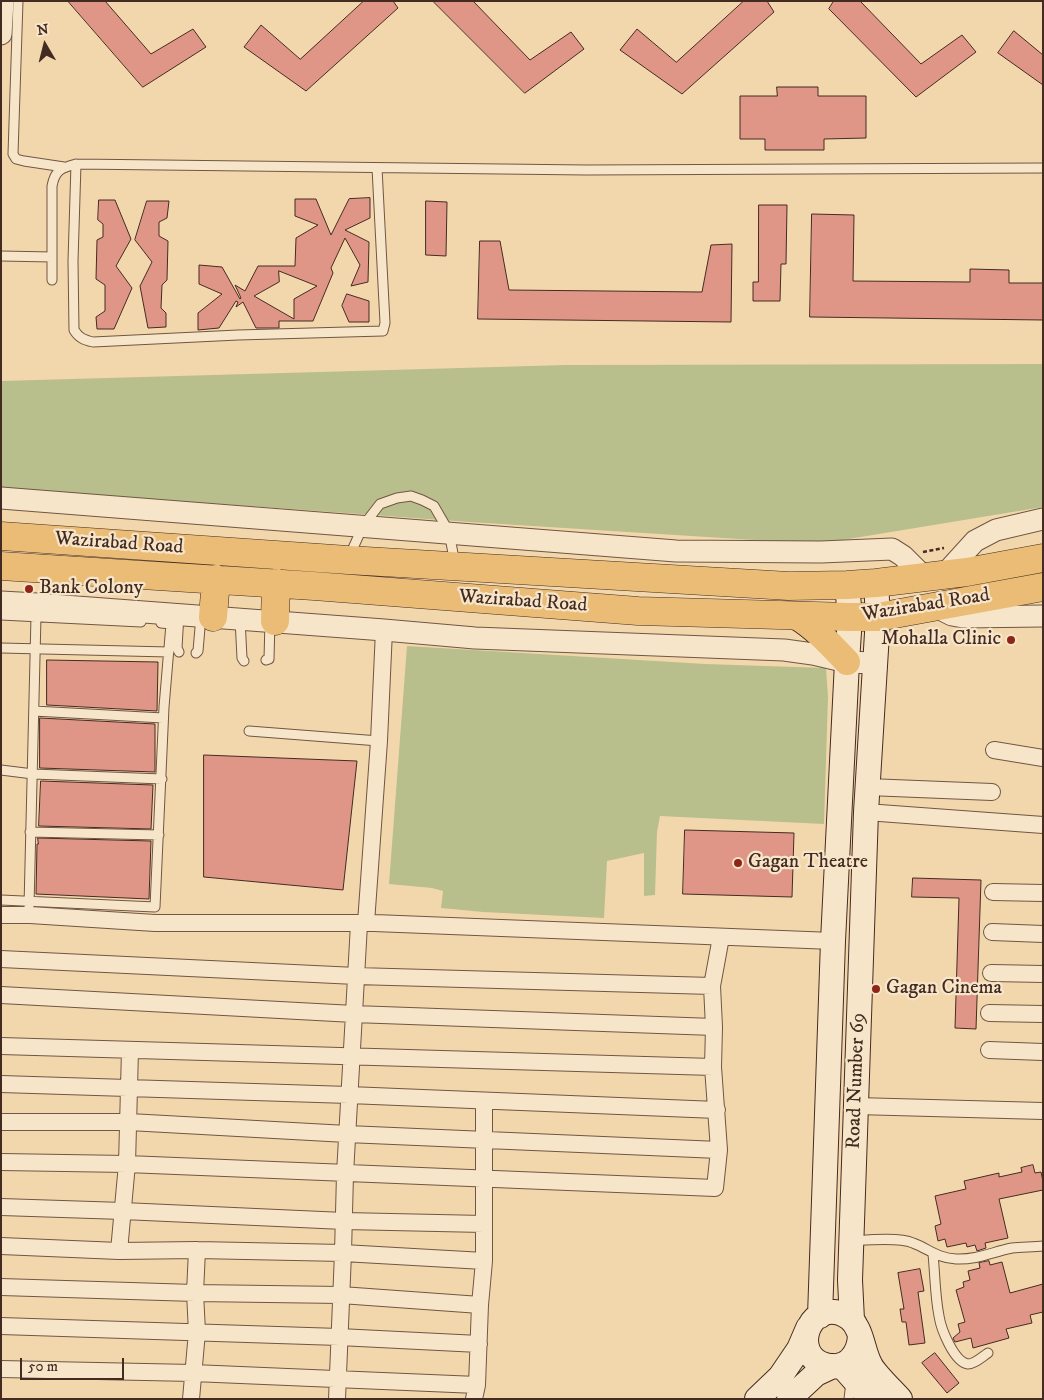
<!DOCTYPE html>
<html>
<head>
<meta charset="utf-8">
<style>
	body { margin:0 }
	#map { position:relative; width:1044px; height:1400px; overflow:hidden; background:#f3d7ac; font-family:"IM FELL DW Pica",serif }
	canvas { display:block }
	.frame { position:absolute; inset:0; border:2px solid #442b22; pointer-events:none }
	.north { position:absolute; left:20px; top:20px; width:50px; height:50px; -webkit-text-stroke:4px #f7e5c9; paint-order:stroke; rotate:352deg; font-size:14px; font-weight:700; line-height:20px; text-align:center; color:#442b22 }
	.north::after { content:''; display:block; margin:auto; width:18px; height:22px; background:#442b22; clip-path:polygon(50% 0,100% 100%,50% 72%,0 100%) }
	.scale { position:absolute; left:20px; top:1358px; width:104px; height:22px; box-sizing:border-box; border:2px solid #442b22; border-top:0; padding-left:6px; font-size:15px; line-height:18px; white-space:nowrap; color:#442b22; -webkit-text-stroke:4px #f7e5c9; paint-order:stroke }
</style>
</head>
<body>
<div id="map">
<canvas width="1044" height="1400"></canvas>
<div class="frame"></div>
<div class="north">N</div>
<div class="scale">50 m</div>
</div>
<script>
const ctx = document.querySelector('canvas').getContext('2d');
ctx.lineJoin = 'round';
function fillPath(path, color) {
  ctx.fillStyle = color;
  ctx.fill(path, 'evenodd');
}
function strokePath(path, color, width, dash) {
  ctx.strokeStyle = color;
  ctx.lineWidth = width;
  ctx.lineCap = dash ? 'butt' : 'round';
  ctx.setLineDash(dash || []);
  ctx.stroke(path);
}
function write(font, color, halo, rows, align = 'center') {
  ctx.font = font + ' "IM FELL DW Pica",serif';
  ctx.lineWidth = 4.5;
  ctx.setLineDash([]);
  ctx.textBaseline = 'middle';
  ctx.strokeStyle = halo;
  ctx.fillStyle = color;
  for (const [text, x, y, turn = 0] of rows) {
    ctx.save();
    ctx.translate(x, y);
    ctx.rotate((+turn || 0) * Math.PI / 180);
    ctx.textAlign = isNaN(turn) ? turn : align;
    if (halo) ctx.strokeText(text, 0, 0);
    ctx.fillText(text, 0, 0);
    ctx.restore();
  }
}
fillPath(new Path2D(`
	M1043 364V507L818 544 469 522 1 488V381L566 365Z
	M407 646 705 664 826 668 828 697 824 824 660 816 657 832 655 895 644 896V853L607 861 604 918 483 912 441 908 443 891 432 888 389 884Z`), '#b8bf8c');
const building = new Path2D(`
	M68 1H105L151 54 193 29 206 47 143 87Z
	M364 1H393L398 8 306 91 244 47 261 25 300 59Z
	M433 1H473L530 60 571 32 584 49 525 93Z
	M744 1H767L774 12 682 94 620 50 637 29 676 62Z
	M834 1H860L921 64 962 35 976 52 916 97 829 9Z
	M1014 31 1043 55V85L998 53Z
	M777 87H818V96H866V138L824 139V150H765V139H740V96H777Z
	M370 198V218L345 230 369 242 368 282 351 286 360 265 345 238 331 268 333 273 313 321H279V328H256L243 302 236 307 238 302 236 301 219 328 198 330V313L222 294 199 284V265L222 267 240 299 241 298 235 285 245 291 258 266H295L296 238 318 225 295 216V199H316L331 235 349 199ZM279 271 317 286 294 299V319L254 296 279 282Z
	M99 200H115L131 239 116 266 132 288 114 329H97L96 317 105 311V285L96 279 97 240 103 237V224L98 220Z
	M147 201H169L167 218 159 222V236L168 241 167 280 162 285 161 308 166 313V327L148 328 140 286 152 262 135 240Z
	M426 201 447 202 446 256 426 255Z
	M759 205H787L786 264H781L780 301H753V282H758Z
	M812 214 854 215 853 281 970 282V269L1009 270V283H1043V320L810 317Z
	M480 241H500L509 290 702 292 711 245 732 244 731 322 478 319Z
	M347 294 369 301V322H349L342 306Z
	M47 660 158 662 157 711 47 705Z
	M40 718 155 724V772L40 768Z
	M204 755 357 761 343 890 204 877Z
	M41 781 153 785 151 829 39 826Z
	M685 830 794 833 792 897 683 894Z
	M38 838 151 841 149 899 36 894 37 844H38Z
	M913 878 981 880 976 1029 955 1028 959 898 912 897Z
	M1033 1165 1035 1173 1041 1172 1043 1181V1190L999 1199 1008 1238 985 1243 986 1248 977 1251 975 1245 967 1247 966 1243 947 1247 945 1239 938 1241 935 1226 941 1224 935 1196 966 1189 964 1181 999 1173V1177L1022 1172 1021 1168Z
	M989 1261 990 1265 1002 1262 1010 1293 1043 1284V1312L1030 1315 1032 1323 1006 1329 1009 1338 973 1348 971 1338 955 1342 953 1338 960 1332 958 1324 965 1322 956 1290 964 1287 963 1282 970 1280 968 1271 980 1268 979 1263Z
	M920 1269 924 1291 918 1292 925 1343 909 1345 906 1322H902L900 1309H904L898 1273Z
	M935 1353 959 1383 947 1393 922 1363Z`);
fillPath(building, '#df9687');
strokePath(building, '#442b22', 1);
const service = new Path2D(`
	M18 1 13 154 16 159 24 161 64 167
	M76 164 73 261 74 330C79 338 84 340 93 342L238 335 383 331 385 323 377 168
	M1 256 52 257
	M52 280V186C55 170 61 168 76 164L587 170 1043 168
	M349 557 363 526 380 504 397 498 411 496 422 500 434 506 449 532 455 564
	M179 614 177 648 179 652
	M1 615 141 622
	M240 619 242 658 244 661
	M1 648 169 652
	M196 653 198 651 201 616
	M266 660 269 659 270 621
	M34 711 163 718
	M249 731 379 741
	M1 770 33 774 162 779
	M30 832 159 835
	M1 900 155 907 164 707 171 624 161 623
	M29 906 36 616
	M852 1241C868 1240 899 1237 913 1243 929 1249 937 1258 956 1259 977 1260 992 1252 1012 1248 1022 1247 1033 1247 1043 1246
	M933 1254C935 1274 935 1296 939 1316 941 1329 954 1362 968 1364 975 1364 983 1356 988 1353
	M849 1399 851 1382`);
const minor = new Path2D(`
	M994 750 1043 758
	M868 787 992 792
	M866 812 1043 825
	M993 892 1043 893
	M1 915H30L155 923H374L833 941
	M366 923 379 741 384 630
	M992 932 1043 934
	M1 959 356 976 712 986
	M991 973 1043 974
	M1 995 354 1014 714 1027
	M989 1013 1043 1014
	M1 1046 713 1067
	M989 1050 1043 1052
	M1 1084 349 1095 717 1110
	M856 1106 1043 1111
	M1 1122H129L347 1134 719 1150
	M1 1162 127 1164 715 1188 719 1150 713 1067 714 1027 712 986 721 937
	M1 1207 123 1211 344 1221 484 1224
	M1 1246 119 1251 197 1250 343 1253 484 1261
	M119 1251 127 1164 130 1050
	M1 1287 195 1293 341 1295 480 1305
	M1 1326 339 1337 479 1344
	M1 1369 193 1373 477 1385
	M191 1399 197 1332 195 1293 197 1250
	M337 1399 343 1253 345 1174 359 924
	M474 1399 477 1385 480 1305 484 1261V1101`);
const tertiary = new Path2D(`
	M1 34 3 1
	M1 498 676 551 821 552 892 549 903 556 923 576
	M945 574 975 541 996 530 1043 519
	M1 602 37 604 384 630 475 638 784 650 813 654 847 662 874 663
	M934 606 952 615 963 617 1043 616`);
const secondary = new Path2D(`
	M820 1316 833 941 847 662 850 617 847 585
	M852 1320 850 1280 866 812 878 617 876 583
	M860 1336C859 1355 846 1371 825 1365 791 1355 807 1303 840 1313 848 1316 854 1321 857 1328 863 1339 864 1353 870 1364 874 1373 892 1390 900 1399
	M841 1365 871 1399
	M757 1399 780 1377 799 1349 808 1328
	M789 1399 816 1374 833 1366`);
const primary = new Path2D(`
	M796 616C816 628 831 645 847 662`);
const trunk = new Path2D(`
	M1 536 348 560 789 586 847 585 876 583 967 572 1043 558
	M1 566 314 586 638 611 850 617H878L1043 587
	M213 617 216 579
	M275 621 276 583`);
strokePath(service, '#705644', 11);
strokePath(minor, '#705644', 18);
strokePath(tertiary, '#705644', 23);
strokePath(secondary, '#442b22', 26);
strokePath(primary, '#442b22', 28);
strokePath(trunk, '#442b22', 29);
strokePath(new Path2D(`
	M923 552 944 548`), '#442b22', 2.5, [4, 2.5]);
strokePath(service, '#f7e5c9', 9);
strokePath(minor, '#f7e5c9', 16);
strokePath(tertiary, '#f7e5c9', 21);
strokePath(secondary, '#f7e5c9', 24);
strokePath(primary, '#eabc76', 26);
strokePath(trunk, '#eabc76', 28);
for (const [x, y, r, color] of [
	[29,589,5,"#8f2418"],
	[1011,640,5,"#8f2418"],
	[738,863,5,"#8f2418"],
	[876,989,5,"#8f2418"]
]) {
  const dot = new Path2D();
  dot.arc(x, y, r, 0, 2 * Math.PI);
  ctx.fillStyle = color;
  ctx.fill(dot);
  strokePath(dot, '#f7e5c9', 2);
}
write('20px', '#442b22', '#f7e5c9', [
	["Wazirabad Road",119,544,4],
	["Wazirabad Road",523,602,4],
	["Wazirabad Road",926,606,-9],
	["Road Number 69",857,1081,-88]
]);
write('20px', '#442b22', '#f7e5c9', [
	["Bank Colony",39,589],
	["Mohalla Clinic",1001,640,"right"],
	["Gagan Theatre",748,863],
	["Gagan Cinema",886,989]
], 'left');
</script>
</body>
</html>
